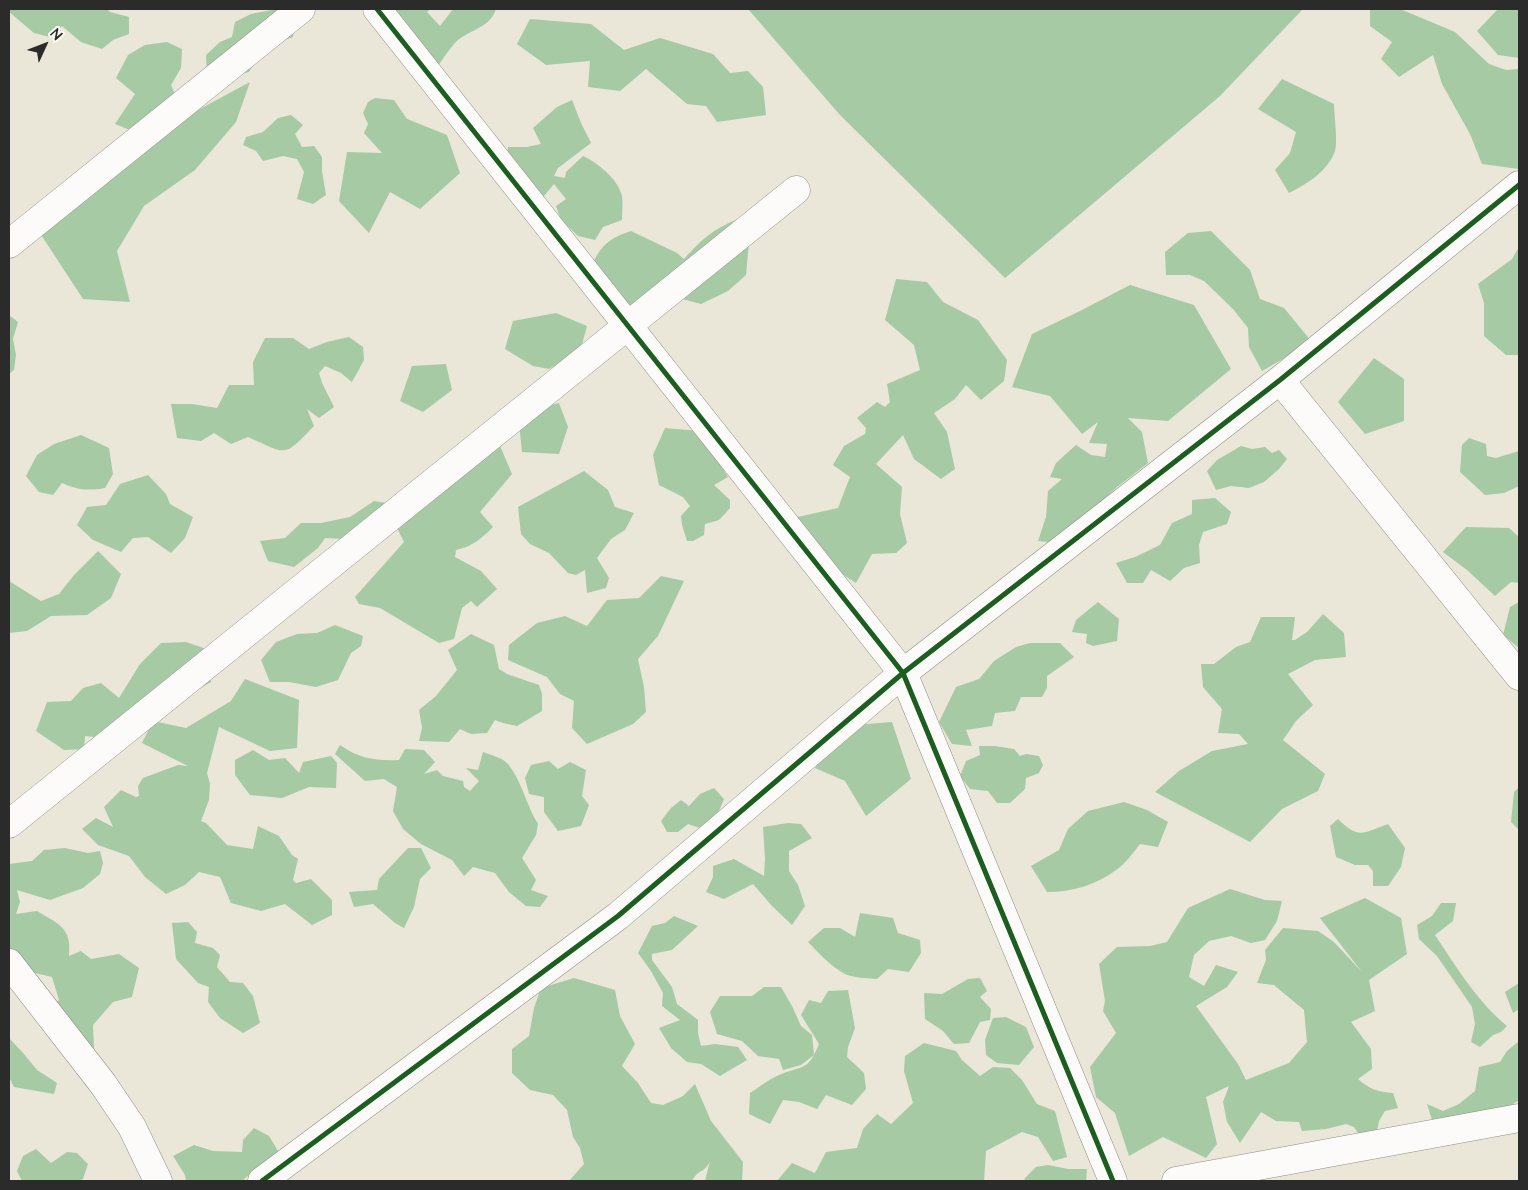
<!DOCTYPE html>
<html>
<head>
<meta charset="utf-8">
<style>
	body { margin:0 }
	#map { position:relative; width:1528px; height:1190px; overflow:hidden; background:#eae6d8; font-family:"Architects Daughter",sans-serif }
	canvas { display:block }
	.frame { position:absolute; inset:0; border:10px solid #2b2b2b; pointer-events:none }
	.north { position:absolute; left:20px; top:20px; width:50px; height:50px; -webkit-text-stroke:4px #fdfcf7; paint-order:stroke; rotate:47deg; font-size:14px; font-weight:700; line-height:20px; text-align:center; color:#2b2b2b }
	.north::after { content:''; display:block; margin:auto; width:18px; height:22px; background:#2b2b2b; clip-path:polygon(50% 0,100% 100%,50% 72%,0 100%) }
</style>
</head>
<body>
<div id="map">
<canvas width="1528" height="1190"></canvas>
<div class="frame"></div>
<div class="north">N</div>
</div>
<script>
const ctx = document.querySelector('canvas').getContext('2d');
ctx.lineJoin = 'round';
function fillPath(path, color) {
  ctx.fillStyle = color;
  ctx.fill(path, 'evenodd');
}
function strokePath(path, color, width, dash) {
  ctx.strokeStyle = color;
  ctx.lineWidth = width;
  ctx.lineCap = dash ? 'butt' : 'round';
  ctx.setLineDash(dash || []);
  ctx.stroke(path);
}
fillPath(new Path2D(`
	M9 9H107L110 12 129 17V34L113 40 102 49 81 42 62 26 50 37 34 33 9 12Z
	M277 9H295L293 37 274 44 262 50 249 72 232 76 207 77 206 55 220 42 232 37 235 22 251 14Z
	M375 9H430L427 12 440 26 453 9H496C490 29 466 30 454 44 447 52 441 62 435 70Z
	M748 9H1303L1220 96 1005 278 840 115Z
	M1370 9H1400L1455 32 1489 64 1506 70 1519 69V169L1482 164 1470 134 1442 84 1433 55 1399 77 1381 59 1392 42 1370 26Z
	M1498 9H1519V58L1498 55 1477 31Z
	M530 19 591 24 624 50 660 38 713 54 730 73 748 71 763 87 766 115 717 122 706 106 687 104 646 69 620 91 588 87 590 61 546 65 517 44Z
	M167 42 182 49 181 68 171 85 185 117 250 82 236 122 195 170 144 206 117 251 130 302 83 299 34 224 130 130 115 124 135 94 116 78 128 55 145 45Z
	M1282 79 1334 104C1334 114 1338 142 1335 151 1328 171 1307 184 1289 193L1275 170 1290 153 1296 132 1258 109Z
	M375 98 394 100 407 119 447 135 460 173 420 209 390 192 369 233 339 201 347 152 382 153 364 133 368 124 363 113 368 102Z
	M572 100 581 123 591 143 558 168 554 176 565 178 566 172 583 156C598 163 618 179 622 196 623 203 622 212 622 220L603 227 595 240 578 236 561 220 556 206 566 199 554 184 544 196 528 198 505 175 508 147H527L541 144 533 128 557 107Z
	M291 115 303 125 295 134 302 147 314 146 322 157V171L326 195 313 204 297 199 304 172 297 159 283 156 263 161 256 151 243 145 246 137 263 132 278 118Z
	M738 219 749 242 746 275 728 291 701 304 656 292 624 311 588 273C600 248 604 240 631 231L677 253 684 259C702 239 713 229 738 219Z
	M1211 231 1250 270 1260 299 1284 308 1312 342 1262 371 1249 347 1248 328 1233 309 1204 281 1190 275H1166L1165 252 1188 233Z
	M1519 247V355H1506L1484 336V303L1478 284 1512 259Z
	M896 279 927 282 943 302 978 320 1007 360 1004 381 981 400 966 385 955 399 934 413 947 432 955 469 941 479 914 459 903 435 876 464 902 487 900 514 907 543 896 553 872 554 856 583 834 569 793 518 838 508 850 477 833 465 844 446 865 434 866 428 857 418 877 402 885 407 890 402 887 384 920 370 914 345 885 320Z
	M1130 285 1194 305 1231 369 1168 421 1128 418 1142 432 1148 463 1117 487 1057 543 1038 541 1046 517 1048 491 1062 479 1050 477 1056 463 1076 445 1091 455 1105 457 1107 444 1089 443 1098 422 1082 434 1050 396 1012 387 1032 334 1080 311Z
	M556 313 587 326 580 352 549 369 533 366 505 349 513 321Z
	M9 315 18 322 13 339 16 355 14 370 9 374Z
	M349 337 363 347 364 360 352 382 341 373 325 366 319 373 322 383 334 407 319 418 307 409 314 426C283 458 288 455 248 437L231 444 214 433 201 441 177 438 171 404H192L217 408 229 385H254L253 362 265 338H293L309 349 327 342Z
	M1374 358 1404 379V421L1365 434 1338 402Z
	M446 364 452 390 423 412 400 401 412 366Z
	M559 403 568 427 559 454 522 452 518 413Z
	M665 428 699 431 728 477 714 485 730 500V508L719 520 705 524 704 535 693 541H687L682 525 681 516 690 506 683 497 659 485 653 455Z
	M81 435 109 448 113 474 105 488C89 491 77 490 62 483L53 495 39 492 26 476 37 455 54 444Z
	M1469 438 1486 444 1487 456 1496 458 1519 451V486L1504 493 1485 495 1460 472 1462 445Z
	M500 446 512 474 480 512 493 527C482 538 472 547 456 550L455 557 481 571 497 589 477 607 471 601 462 608 454 639 439 643 380 608 359 604 355 597 404 542 396 526Z
	M1241 446 1252 449 1265 447 1272 453 1279 450 1287 459 1279 469 1264 482 1249 488 1231 486 1216 490 1207 471 1217 460Z
	M584 471 608 490 615 507 634 513 625 530 611 539 597 558 609 578 606 588 587 593 585 570 576 575 568 573 549 553 530 544 521 534 518 507Z
	M148 475 166 494 170 504 193 517 185 538 171 553 148 537 133 538 121 552 93 540 77 525 87 507 106 505 120 484Z
	M1215 498 1231 512 1227 524 1203 532 1199 545 1200 563 1184 568 1170 581 1151 570 1143 583H1127L1116 563 1135 557 1160 545 1172 523 1192 514V500Z
	M374 501 393 504 364 540 325 538 318 548 294 567 268 561 260 541 285 538 301 523H321L350 517Z
	M1466 527 1509 528 1519 537V583L1511 582 1495 596 1467 570 1443 552Z
	M98 551 121 574 111 598 87 615 51 616 27 631 9 633V581L41 601 59 594 74 575Z
	M661 576 684 581 658 636 638 659 644 687 646 712 633 724 587 744 572 728 574 701 560 694 547 677 508 660 509 645 537 623 565 616 587 626 607 600 639 598Z
	M1098 602 1119 619 1117 641 1093 646 1086 643 1087 634 1072 632 1076 620Z
	M1519 602V648L1503 635 1510 607Z
	M1323 614 1344 633 1346 657 1315 660 1288 674 1313 705 1296 721 1283 740 1325 774 1318 791 1282 809 1250 842 1155 792 1179 771 1212 751 1248 744 1239 734 1218 733 1222 709 1203 687 1201 664H1214L1236 647 1250 642 1261 617H1295L1292 640H1295L1307 632Z
	M335 625 363 636 361 646 351 653 338 680 316 687 289 682H270L261 660 276 642 297 634 317 633Z
	M471 634 494 645 499 669 507 674 539 685 542 694V711L517 726 503 723 495 720 487 733 471 734 460 729 449 742 419 741 422 728 419 710 436 696 457 670 448 650Z
	M186 642 209 650 211 682 182 699 104 738 85 736 84 749 64 750 36 731 47 702 71 701 83 688 101 683 119 698 140 664 161 643Z
	M1030 643H1060L1074 657 1047 676V688L1042 697H1021L1015 711 995 713 992 726 966 730 972 746 952 744 939 722 956 687 979 679 994 661 1016 647Z
	M245 679 299 700 297 748 270 751 219 727 207 773 210 784 209 800 201 821 206 823 227 845 253 849 258 826 279 836 292 855 298 859 293 880 296 883 311 879 332 900V915L312 925 285 904 261 911 231 903 220 877 199 872 185 885 166 894 145 877 129 856 98 845 82 829 96 818 113 827 104 807 121 790 136 797 139 796 138 786 143 778 178 765 188 766 142 743 153 721 186 728 231 701Z
	M892 722 911 779 866 816 845 781 815 768 842 726Z
	M340 745C359 759 377 761 399 760L405 749 424 750 435 762 424 774 437 770 443 776 463 781 464 787 470 791 479 781 466 768 478 770 483 752C491 755 503 758 508 764 522 781 526 805 538 824L536 835 522 858 536 880 531 890 548 896 540 907 526 906 509 892 495 873 473 867 464 876 452 860 421 844 403 829 393 811 397 787 384 779 365 781 335 754Z
	M979 746H995L1014 749 1020 756 1026 754 1039 756 1043 765 1039 773 1026 778 1025 789 1010 803H997L988 791 970 789 960 776 966 761 980 755Z
	M253 750 269 760 285 758 299 773 303 762 331 756 337 763 336 788 309 787 282 798 250 795 235 775V760Z
	M549 761 558 769 570 762 586 770 582 796 589 805 581 826 558 831 544 812V797L529 794 525 778 531 765Z
	M1519 787V830L1511 822 1514 792Z
	M714 788 724 799 718 813 700 828 688 824 678 832H667L661 821 671 808 681 800 689 806 700 794Z
	M1124 802 1147 810 1168 822 1158 847 1140 844C1133 853 1125 864 1116 870 1096 885 1072 892 1047 892L1031 866 1059 850 1068 829 1088 811Z
	M1338 819C1359 840 1363 833 1388 824L1405 848 1401 867 1388 886H1373V871L1368 865H1355L1336 857 1330 826Z
	M788 823 801 824 812 838 789 851V871L798 885 805 906 792 925 772 906 753 884 724 899 706 892 713 877V866L734 859 764 876 765 859 763 827Z
	M65 848 88 853 100 851 103 863 100 874 83 888 50 900 17 890 20 902 16 914 37 911C58 924 72 927 69 956L81 951 91 959 119 954 139 968 132 997 113 1002 93 1025 94 1048 84 1055 47 1010 59 1000 52 977 31 972 9 959V864L32 861 44 850Z
	M408 848H421L431 868 420 879 414 907 404 928 395 923 373 904 354 907 349 892 377 890 379 879Z
	M1230 889 1265 900 1282 901 1277 921 1265 940 1251 943 1231 936 1209 941 1194 955 1189 977 1204 986 1216 965 1238 972 1227 987 1196 1006 1238 1064 1246 1080 1289 1063 1307 1042 1304 1010 1274 985 1257 983 1266 960 1265 950 1283 928 1318 931 1334 942 1362 972 1320 918 1365 898 1401 918 1407 954 1369 980 1375 1011 1351 1022 1371 1049 1372 1069 1358 1079C1369 1089 1378 1092 1393 1093L1398 1108 1385 1111 1379 1121 1376 1136 1364 1142 1354 1127 1346 1124 1326 1129 1302 1131 1299 1122 1276 1121 1261 1112 1240 1143 1227 1122 1223 1102 1229 1086 1206 1097 1217 1144 1206 1158 1163 1137 1129 1156 1115 1113 1096 1097 1090 1067 1116 1033 1103 1011 1105 1001 1099 964 1117 947 1150 946 1167 942 1188 908Z
	M1441 903H1456L1453 921 1435 935C1457 968 1477 1001 1507 1026L1501 1032 1493 1035 1480 1047 1471 1042 1475 1024 1472 1007 1437 956 1419 939 1417 925 1432 916Z
	M860 913 893 918 898 933 920 940 921 953 909 972 888 969 877 979C867 978 853 978 845 974 830 966 820 954 808 942L824 928H840L855 937Z
	M674 916 698 926 672 950 652 954V960L672 987 677 1004 698 1020V1033L701 1046 715 1044 738 1047 747 1060 720 1076 701 1064 687 1062 671 1048 659 1028 680 1020 662 1006 663 993 651 971 638 953 652 926 665 923Z
	M188 922 197 932 195 943 213 948 220 955 217 967 230 982 243 983 253 996 260 1023 243 1033 220 1018 208 1002 209 987 198 983 176 959 172 923Z
	M574 978 615 990 620 1016 635 1044 622 1066 638 1083 651 1103 663 1105 683 1096 695 1084 711 1121 743 1162 742 1181H705L710 1161C705 1173 698 1169 692 1181H569L584 1164 580 1148 573 1137 567 1110 553 1095 530 1090 512 1073V1049L529 1036 534 1008 541 988Z
	M980 978 987 991 980 997 991 1009 990 1020 980 1022 969 1043 954 1044 943 1031 925 1019 924 993 942 994 968 979Z
	M1519 983V1009L1513 1013 1505 992Z
	M764 987H781L792 1006 801 1026 812 1035 814 1055 801 1065 783 1070 779 1059 758 1056 742 1041 717 1034 710 1012 720 996H752Z
	M848 990 855 1028 848 1047 847 1057 864 1073 866 1089 852 1105 826 1095 817 1109 799 1102 783 1100 770 1124 749 1114 750 1093C759 1087 768 1080 777 1076 802 1064 807 1074 819 1044L801 1015 809 1000 821 1003 828 991Z
	M1006 1017 1026 1027 1034 1047 1019 1065 997 1063 986 1055 985 1040 993 1018Z
	M9 1038 24 1054 37 1070 57 1083 54 1094 14 1087 9 1077Z
	M1519 1041V1100L1504 1110 1433 1123 1427 1104 1443 1111 1459 1104 1475 1091 1479 1067 1500 1062 1507 1051Z
	M924 1043 956 1051 962 1060 980 1076 993 1067 1010 1068 1022 1080 1037 1104 1055 1111 1067 1157 1053 1161 1038 1137 1022 1132 986 1151 984 1181H777L792 1163 815 1173 826 1152 857 1148 863 1129 877 1114 891 1124 913 1103 904 1071 905 1056Z
	M254 1128 269 1136 281 1156 265 1171 259 1166 242 1181H186L185 1175 173 1156 194 1145 213 1151 242 1152 243 1140Z
	M36 1149 51 1163 67 1152 77 1153 88 1164 83 1179 79 1181H22L17 1171 23 1156Z
	M1048 1165 1068 1169H1087L1086 1181H1024L1025 1178 1036 1167Z`), '#a5caa4');
const minor = new Path2D(`
	M377 9 903 673 1113 1181
	M9 244 301 9
	M1280 380 1519 676
	M9 824 796 190
	M9 963 103 1084 132 1127 158 1181
	M262 1181 618 916 903 673 1280 380 1519 185
	M1176 1181 1519 1118`);
strokePath(minor, '#908f88', 29);
strokePath(minor, '#fcfbf9', 28);
strokePath(new Path2D(`
	M377 9 903 673 1113 1181
	M262 1181 618 916 903 673 1280 380 1519 185`), '#1b5e20', 5);
</script>
</body>
</html>
